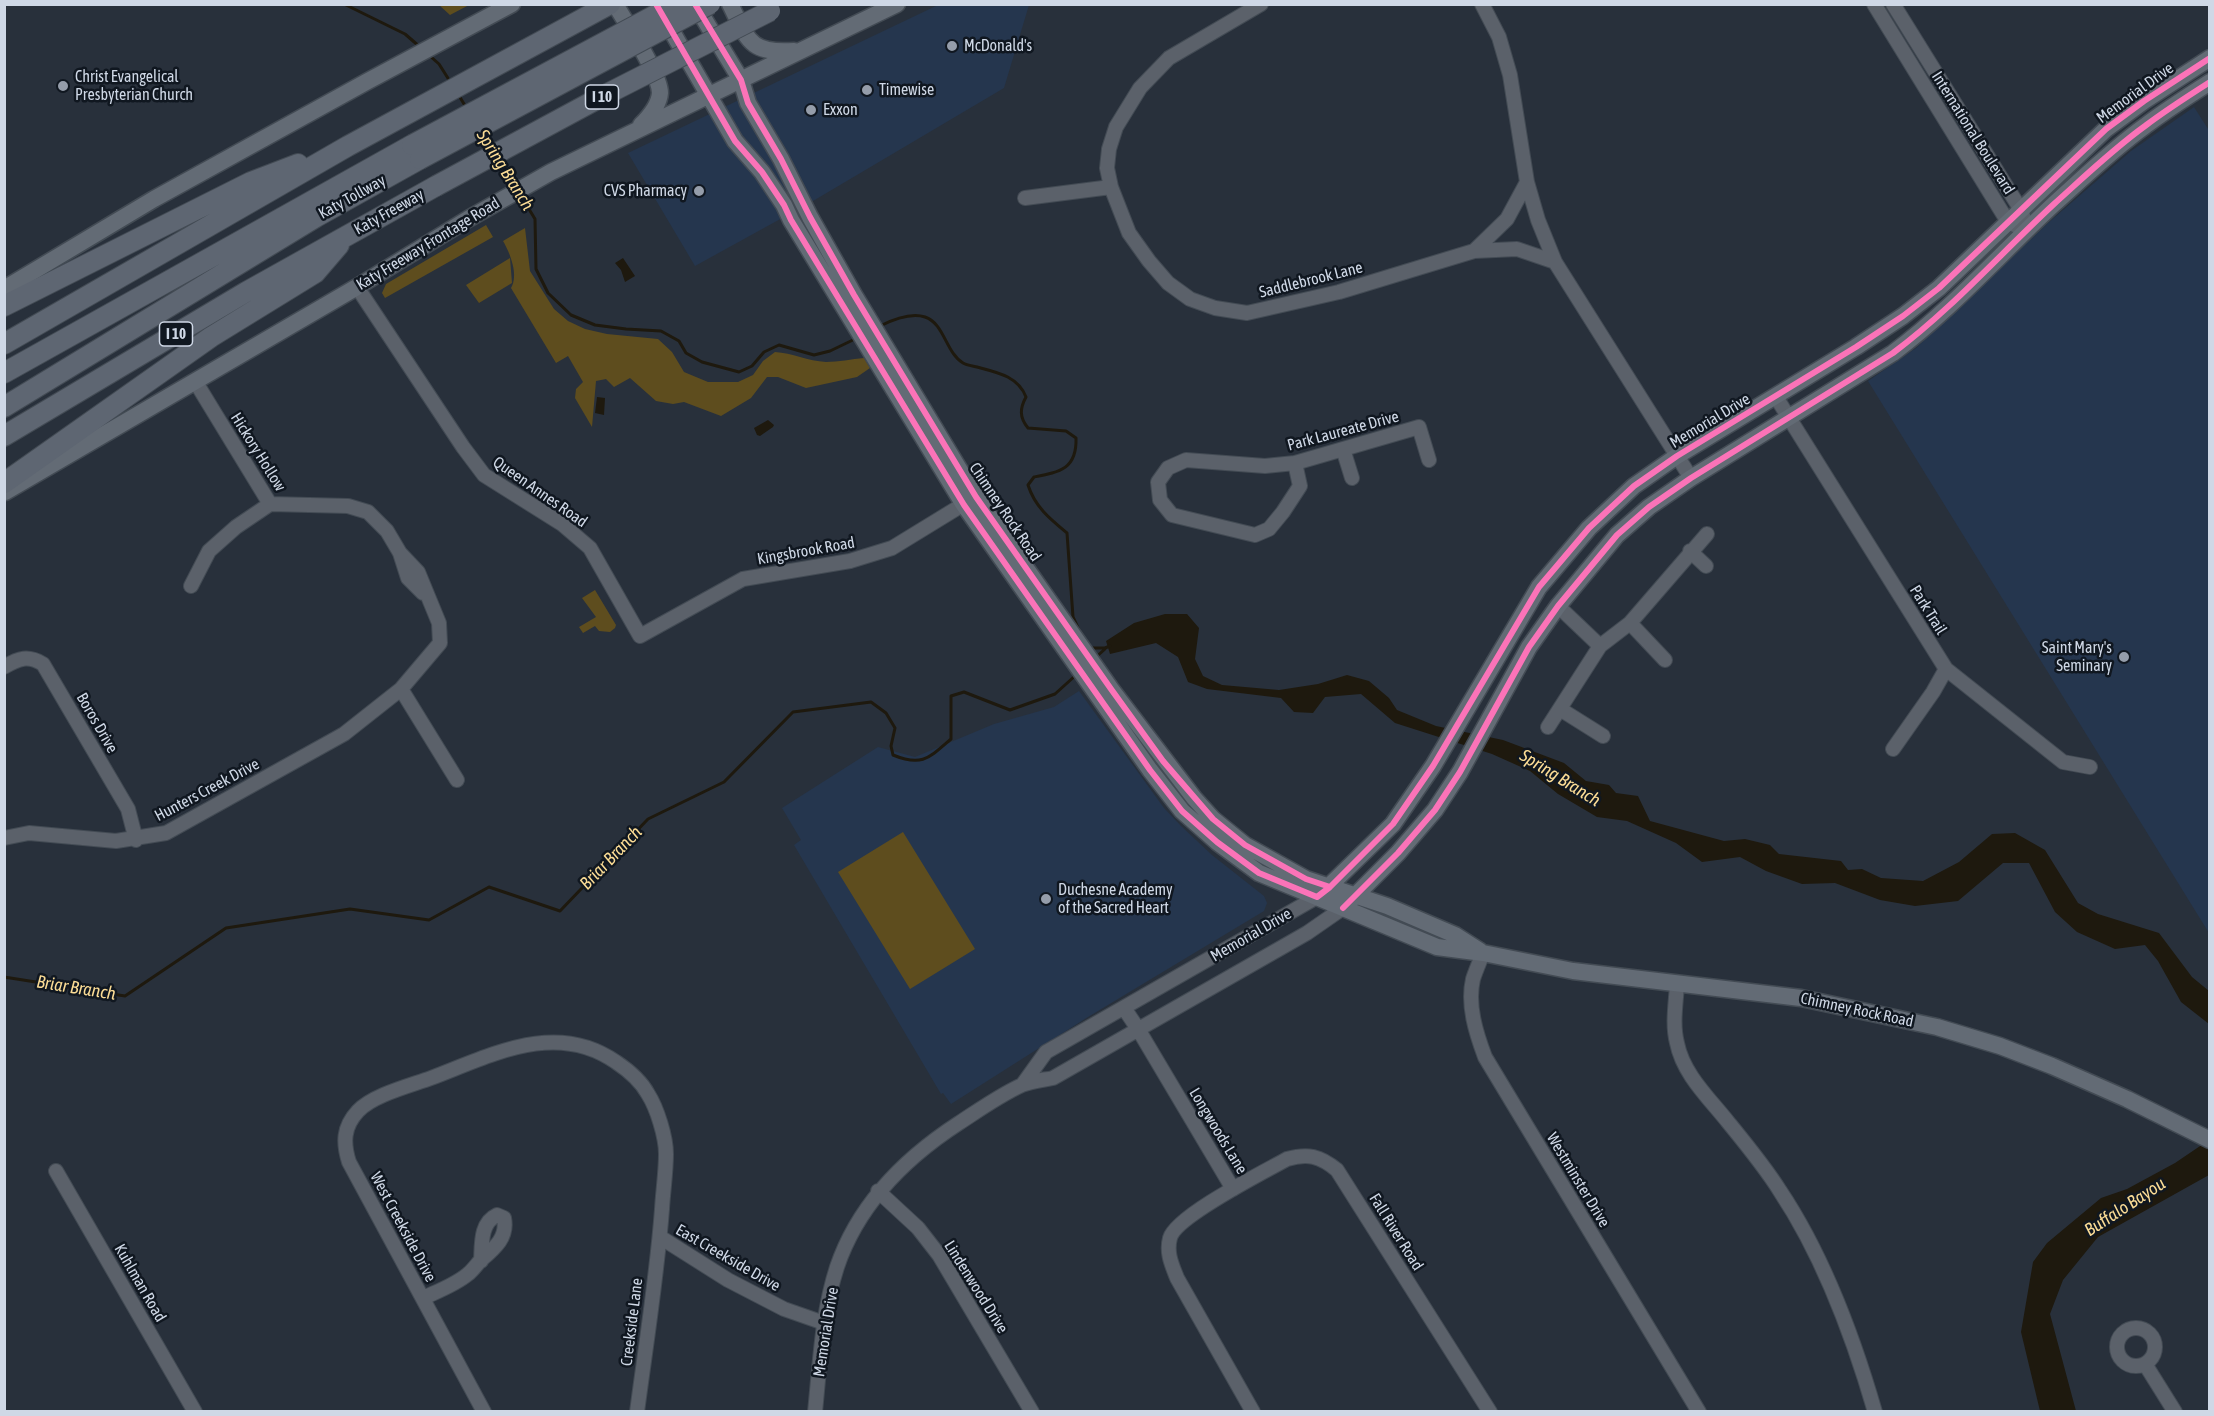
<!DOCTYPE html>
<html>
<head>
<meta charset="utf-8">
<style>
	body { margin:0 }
	#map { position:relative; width:2214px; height:1416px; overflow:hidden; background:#28303b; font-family:"Asap Condensed",sans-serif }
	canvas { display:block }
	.frame { position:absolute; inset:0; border:6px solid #cfd8e6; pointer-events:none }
</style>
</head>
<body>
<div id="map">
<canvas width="2214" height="1416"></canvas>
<div class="frame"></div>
</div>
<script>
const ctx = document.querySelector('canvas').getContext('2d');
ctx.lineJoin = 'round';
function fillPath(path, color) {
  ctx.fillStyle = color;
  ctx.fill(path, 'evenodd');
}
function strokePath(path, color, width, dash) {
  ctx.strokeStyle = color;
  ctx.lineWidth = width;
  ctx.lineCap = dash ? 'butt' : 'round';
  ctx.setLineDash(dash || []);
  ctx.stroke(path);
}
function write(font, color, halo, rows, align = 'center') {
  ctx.font = font + ' "Asap Condensed",sans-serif';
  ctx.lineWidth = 5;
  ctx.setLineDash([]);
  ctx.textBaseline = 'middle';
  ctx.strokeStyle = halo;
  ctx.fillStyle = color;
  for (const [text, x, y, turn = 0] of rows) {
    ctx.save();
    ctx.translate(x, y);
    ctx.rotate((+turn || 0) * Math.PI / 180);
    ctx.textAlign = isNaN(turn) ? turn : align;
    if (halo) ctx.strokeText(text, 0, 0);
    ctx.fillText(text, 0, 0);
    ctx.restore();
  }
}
fillPath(new Path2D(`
	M938 5H1029L1004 88 813 201 695 266 628 153Z
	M2194 107 2210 132 2209 933 1868 381 1916 348 2048 223 2131 151Z
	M1079 691 1164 808 1181 826 1212 855 1264 896 1267 903 1264 911 1088 1017 951 1104 943 1093 941 1094 794 845 801 840 782 808 878 747 915 757 994 724 1054 707Z`), '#25364e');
fillPath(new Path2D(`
	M439 5H469L450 15Z
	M486 225 493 237 385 298 382 293 386 284Z
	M525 228 530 271 554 309 568 321 585 329 607 334 658 339 672 352 684 372 708 382H738L753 375 763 361 775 352C792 353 808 361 826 362 838 362 852 359 864 358L870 368 857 377 806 388 778 377H767L751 398 721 416 684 402 673 404 656 401 630 378 614 387 606 379 596 381 592 427 575 398 576 389 583 382 568 356 556 363 511 288C519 275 510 253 503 241Z
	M510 258 512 283 479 303 466 285Z
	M595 590 616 625 615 628 610 632 599 631 595 626 583 633 579 627 596 617 582 598Z
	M903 832 975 949 910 989 838 872Z`), '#5e4d1e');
fillPath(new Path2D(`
	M623 258 635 276 625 282 621 270 615 263Z
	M597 397 605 398 604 415 595 413Z
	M768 420 774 425 773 427 760 436 757 435 754 428Z
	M1165 614H1187L1199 628 1195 659 1203 676 1222 685 1279 690 1318 684 1347 675 1369 681 1389 698 1397 710 1436 726 1503 740 1564 763 1586 781 1609 785 1616 793 1638 796 1650 821 1724 841 1745 839 1770 845 1779 854 1841 861 1848 870 1862 869 1881 878 1923 881 1959 862 1992 834 2015 833 2045 850 2078 903 2098 914 2159 933 2192 977 2209 991V1024L2181 1002 2158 961 2145 945 2115 949 2077 932 2055 912 2029 863H2003L1958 901 1915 906 1880 900 1835 883 1802 884 1766 871 1740 857 1702 862 1676 843 1627 821 1597 817 1558 794 1530 771 1492 754 1395 723 1361 694 1325 697 1313 713 1294 712 1281 698 1207 689 1188 682 1178 657 1156 643 1110 654 1106 641 1134 623Z
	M2209 1140V1175L2098 1237 2063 1280 2050 1314 2076 1411H2040L2021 1332 2033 1262 2047 1243 2101 1198 2127 1189 2175 1163Z`), '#1e190e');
strokePath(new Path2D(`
	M344 4 405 34 420 47
	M430 56 439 64 451 83
	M458 94 467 109
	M483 135 491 147
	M499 160 514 185
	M521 196 535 219 536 269 548 293 571 315 595 325 626 329 661 331 679 341 686 353 702 362 739 372 752 366 764 352 779 345 814 355 830 351 855 339
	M880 326C892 320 910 312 925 317 944 323 946 353 963 363 966 365 973 366 977 367 996 372 1018 376 1026 397 1020 408 1019 417 1028 428L1066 431 1076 438C1077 469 1060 472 1034 477L1028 485C1035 507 1050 519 1067 533L1073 617 1079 630
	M1090 648H1105L1110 646
	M1095 658 1105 649
	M4 977 125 996 226 928 350 909 429 920 489 887 560 911 648 819 724 782 793 712 871 702 886 713 895 728 891 746 893 755C922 767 929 758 951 739V696L964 692 1010 710 1055 694 1076 675`), '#1e190e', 3);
const minor = new Path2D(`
	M1261 4 1169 58 1140 88 1116 127 1109 149 1107 168 1111 187 1129 233 1149 261 1168 283 1190 299 1215 308 1247 313 1339 292 1474 251 1507 219 1527 182
	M1482 4 1499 37 1510 75 1527 182 1538 220 1555 262 1691 478
	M1874 4 2008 222 2017 226
	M1893 4 2021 210 2024 219
	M1025 198 1111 187
	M1474 251 1517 249 1555 262
	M357 287 463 447 484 475 562 524 590 548 640 636 743 579 850 561 892 548 972 499
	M195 381 270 504
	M1776 397 1946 669 2063 762 2090 767
	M1343 449 1352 478
	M1295 463 1300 486 1283 512 1269 529 1255 535 1172 515 1160 500 1158 482 1168 468 1186 460 1265 466 1295 463 1419 427 1429 460
	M270 504 348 506 368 512 387 531 400 553 408 578 423 593
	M1690 551 1706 566
	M191 586 209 551 236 527 270 504
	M1558 606 1600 646
	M1630 623 1665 660
	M4 667C19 658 28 655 43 664L128 809 136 840
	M401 689 457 780
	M1560 709 1603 736
	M1548 727 1600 646 1630 623 1707 534
	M1893 749 1933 692 1946 669
	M4 838 29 833 116 841 166 833 344 734 401 689 440 643 439 623 418 572 400 553
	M1483 953C1480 961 1476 970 1473 979 1467 1005 1476 1033 1485 1057L1699 1412
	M1677 984C1676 1003 1672 1024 1677 1043 1683 1074 1709 1098 1728 1122 1746 1144 1765 1167 1780 1191 1824 1257 1853 1336 1875 1412
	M1124 1008 1138 1029 1233 1189
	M1023 1084 1046 1052 1317 897
	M56 1171 195 1412
	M878 1191 918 1228 939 1255 1032 1412
	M660 1237 728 1280 784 1309 824 1323
	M423 1298C438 1291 455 1285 468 1274 473 1270 477 1264 481 1260 495 1248 508 1237 504 1218L497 1215C480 1223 482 1244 481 1261
	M2117 1347a19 19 0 1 1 38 0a19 19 0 1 1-38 0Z
	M2145 1364 2175 1412
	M484 1412 349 1162C343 1143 343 1127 358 1111 373 1095 409 1086 431 1078 492 1055 556 1020 616 1062 628 1070 641 1081 648 1094 657 1108 666 1137 666 1154 666 1172 663 1191 662 1209 657 1276 646 1344 637 1412
	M815 1412C820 1363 822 1313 837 1267 858 1205 905 1158 959 1123 979 1110 1000 1095 1022 1085 1031 1081 1043 1080 1053 1078L1307 933 1343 908
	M1253 1412 1177 1278C1172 1265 1166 1253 1170 1238 1176 1216 1264 1172 1287 1159 1308 1153 1320 1156 1337 1170L1490 1412`);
const major = new Path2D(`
	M615 4C626 23 660 74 660 93 659 106 649 117 641 125
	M695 4 741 80 748 103 781 159 810 217 854 295 976 497 1111 689 1194 798 1213 819 1245 845 1306 879 1387 906 1455 935 1480 951
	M730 4C748 40 749 54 794 51
	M663 16 735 141 762 172 784 205 791 220 964 505 1150 770 1182 811 1217 842 1259 873 1437 947 1483 953 1573 971 1801 998 1937 1027 2000 1046 2052 1066 2127 1099 2210 1140
	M4 289 154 199 368 81 512 4
	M5 492 357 287 468 219 551 172 897 4
	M1322 893 1393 824 1433 766 1539 587 1589 528 1634 486 1677 456 1856 347 1903 316 1939 288 2106 129 2144 101 2210 58
	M1348 903 1398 853 1435 810 1460 772 1529 647 1558 606 1617 535 1649 507 1691 478 1893 353C1952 309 2000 254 2054 204 2084 177 2113 149 2145 126 2166 110 2188 96 2210 82`);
const highway = new Path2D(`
	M4 306 251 182 298 164
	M4 344 348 146 610 4
	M4 373 412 145
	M4 407 316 217 420 159
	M4 436 246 292 436 186
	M4 483 211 337 315 273 339 245`);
strokePath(minor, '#434b54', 16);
strokePath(major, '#434b54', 19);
strokePath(highway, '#434b54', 22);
strokePath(minor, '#5b616a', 14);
strokePath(major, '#636b75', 16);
strokePath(highway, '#5e6672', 20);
const highwayBridge = new Path2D(`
	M412 145 676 4
	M420 159 710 4
	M436 186 601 97 770 11`);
strokePath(highwayBridge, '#434b54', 22, []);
strokePath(highwayBridge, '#5e6672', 20);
strokePath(new Path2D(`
	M656 4 735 141 762 172 784 205 791 220 964 505 1150 770 1182 811 1217 842 1259 873 1317 897 1330 887 1393 824 1433 766 1539 587 1589 528 1634 486 1677 456 1856 347 1903 316 1939 288 2106 129 2144 101 2210 58
	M695 4 741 80 748 103 781 159 810 217 854 295 976 497 1111 689 1163 761 1213 819 1245 845 1306 879 1330 887
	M1343 908 1398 853 1435 810 1460 772 1529 647 1558 606 1617 535 1649 507 1691 478 1893 353C1952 309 2000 254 2054 204 2084 177 2113 149 2145 126 2166 110 2188 96 2210 82`), '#fb73b8', 6);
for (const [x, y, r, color] of [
	[952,46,6,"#959daa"],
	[63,86,6,"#959daa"],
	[867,90,6,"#959daa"],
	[811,110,6,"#959daa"],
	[699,191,6,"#959daa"],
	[2124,657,6,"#959daa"],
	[1046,899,6,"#959daa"]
]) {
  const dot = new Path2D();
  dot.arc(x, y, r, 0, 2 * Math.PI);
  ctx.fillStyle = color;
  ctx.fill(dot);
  strokePath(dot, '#101720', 2);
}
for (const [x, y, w] of [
	[602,97,33],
	[176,334,33]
]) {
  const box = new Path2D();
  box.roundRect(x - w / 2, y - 12, w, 24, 4.5);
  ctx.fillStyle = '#101720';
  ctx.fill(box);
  strokePath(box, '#cfd8e6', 1.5);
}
write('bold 15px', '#cfd8e6', null, [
	["I 10",602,97],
	["I 10",176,334]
]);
write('16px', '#cfd8e6', '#101720', [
	["McDonald's",964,46],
	["Christ Evangelical",75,77],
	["Presbyterian Church",75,95],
	["Timewise",879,90],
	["Exxon",823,110],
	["CVS Pharmacy",687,191,"right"],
	["Saint Mary's",2112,648,"right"],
	["Seminary",2112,666,"right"],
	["Duchesne Academy",1058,890],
	["of the Sacred Heart",1058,908]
], 'left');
write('16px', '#cfd8e6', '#101720', [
	["Memorial Drive",2135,93,-36],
	["International Boulevard",1973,133,58],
	["Katy Tollway",352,197,-29],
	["Katy Freeway",389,212,-29],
	["Katy Freeway Frontage Road",428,244,-31],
	["Saddlebrook Lane",1311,280,-14],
	["Memorial Drive",1710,421,-31],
	["Park Laureate Drive",1343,431,-15],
	["Hickory Hollow",258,452,58],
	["Queen Annes Road",540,492,35],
	["Chimney Rock Road",1005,512,56],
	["Kingsbrook Road",806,551,-10],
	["Park Trail",1928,610,58],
	["Boros Drive",97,723,60],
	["Hunters Creek Drive",207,790,-28],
	["Memorial Drive",1251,935,-30],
	["Chimney Rock Road",1857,1010,12],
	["Longwoods Lane",1218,1131,59],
	["Westminster Drive",1578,1180,59],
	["West Creekside Drive",403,1227,62],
	["Fall River Road",1396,1232,58],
	["East Creekside Drive",728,1258,30],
	["Kuhlman Road",140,1283,60],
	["Lindenwood Drive",976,1287,58],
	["Creekside Lane",632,1322,-83],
	["Memorial Drive",826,1332,-81]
]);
write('italic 18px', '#fbdc95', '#101720', [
	["Spring Branch",505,170,58],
	["Spring Branch",1560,778,32],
	["Briar Branch",611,858,-46],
	["Briar Branch",76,988,9],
	["Buffalo Bayou",2125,1207,-33]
]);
</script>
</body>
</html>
